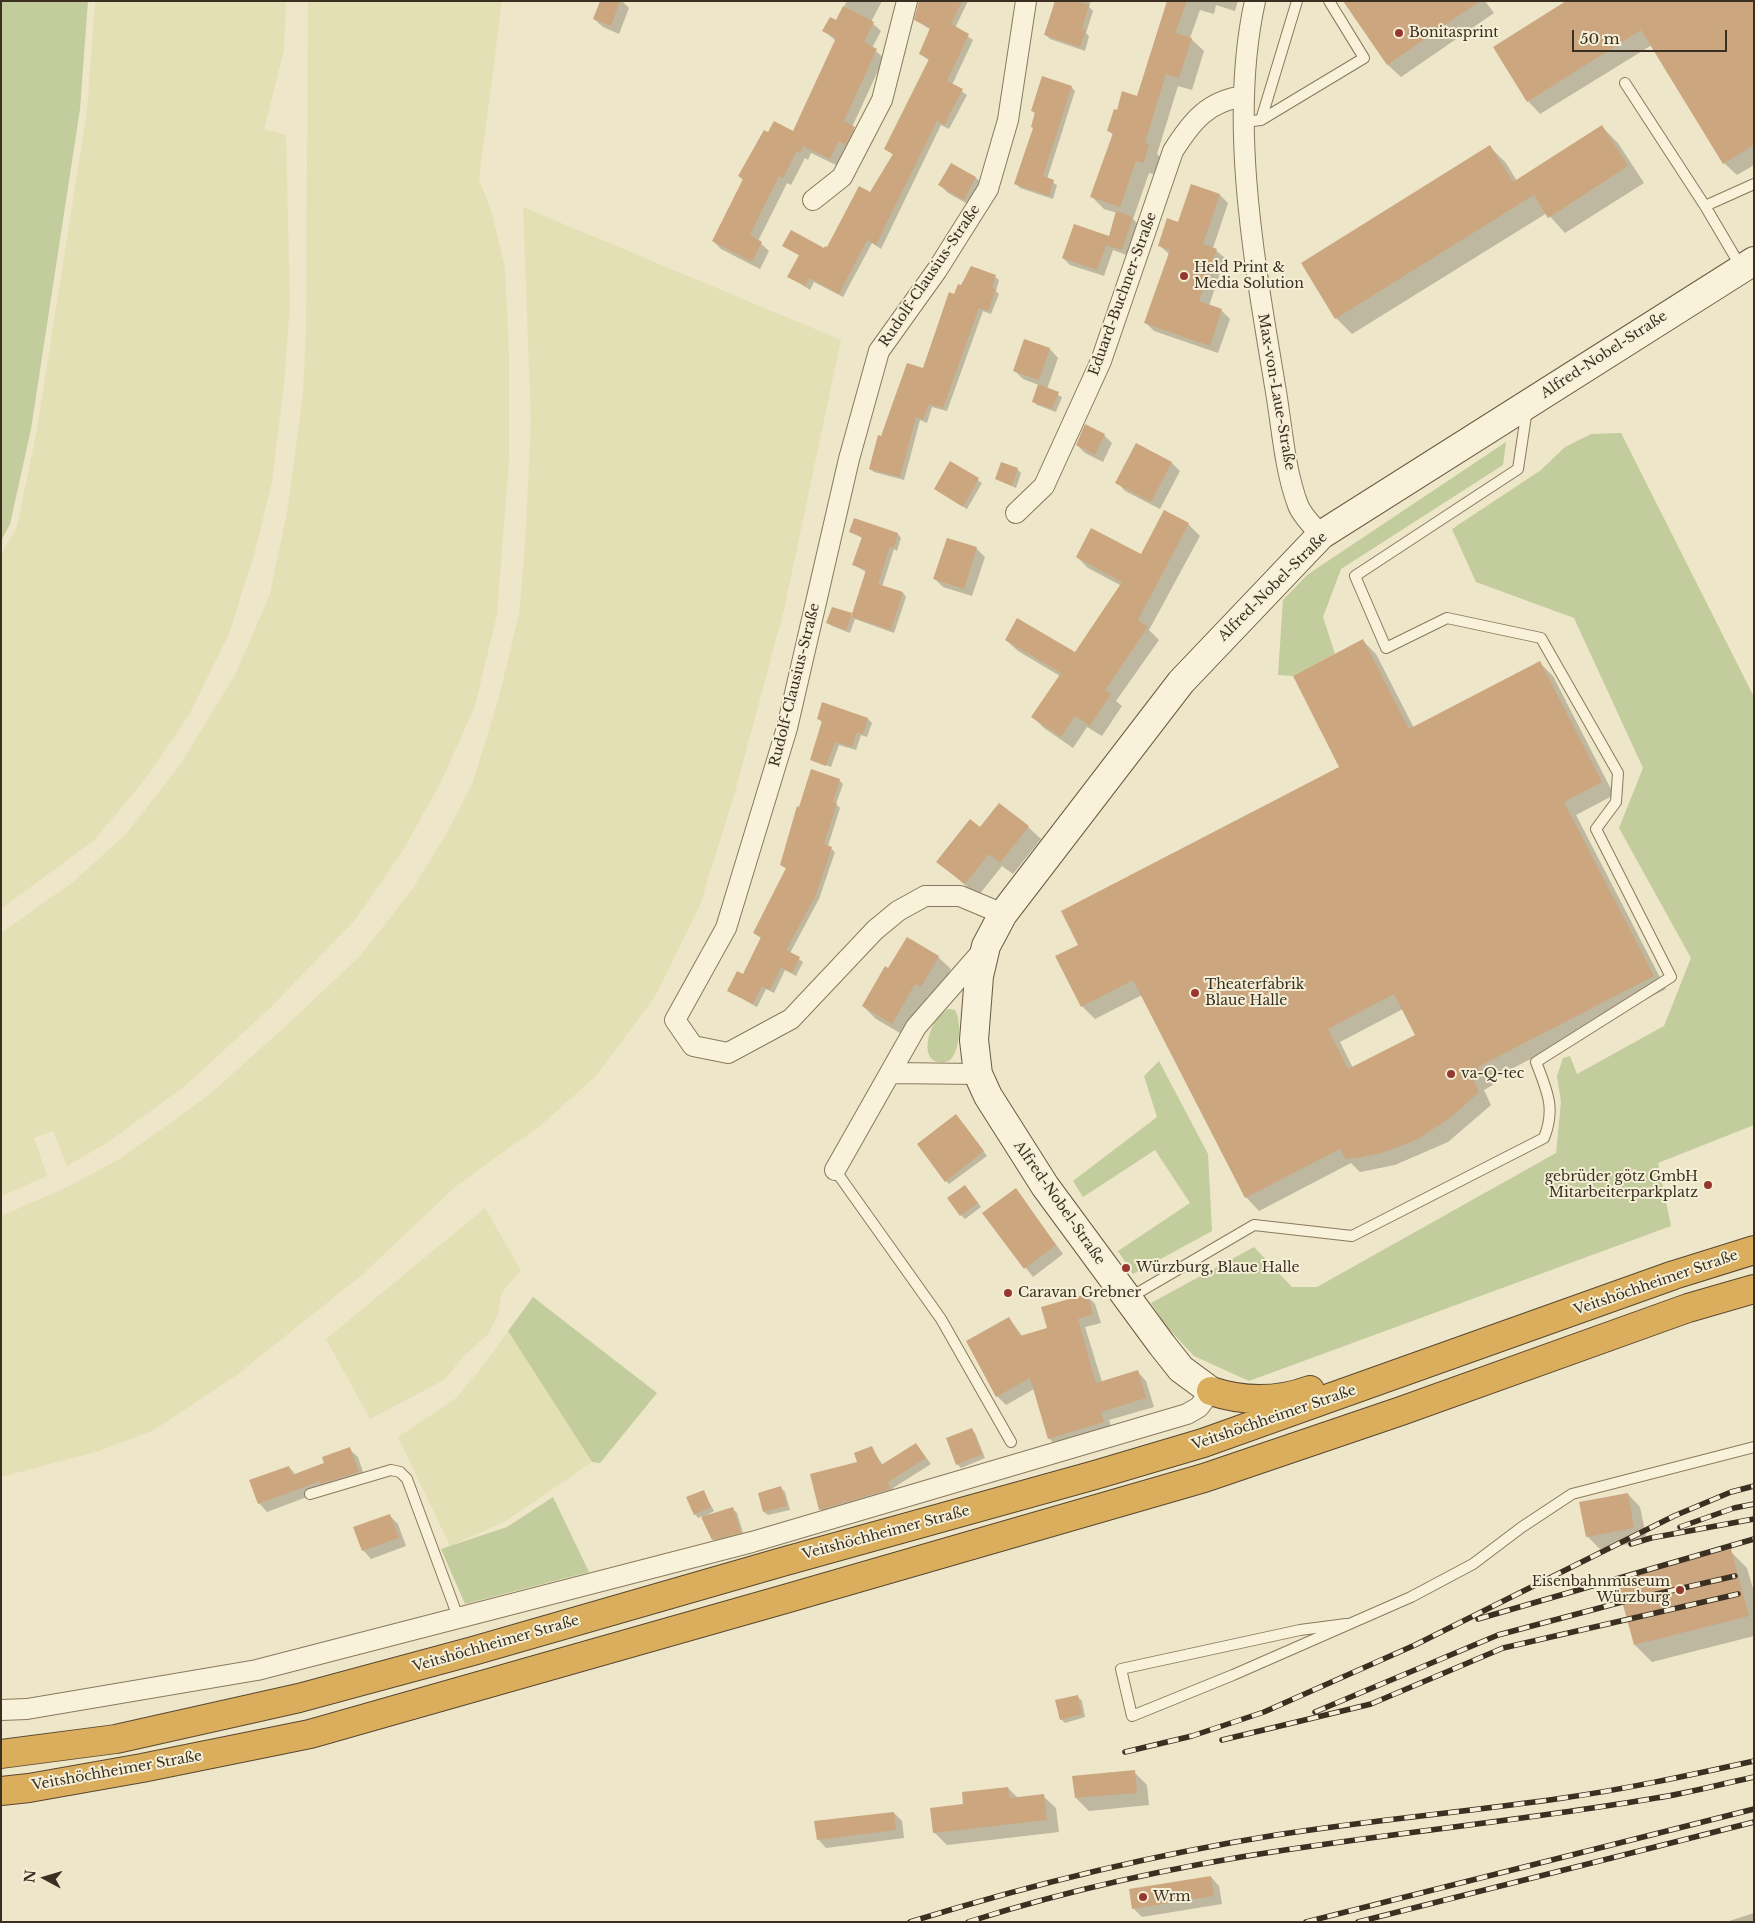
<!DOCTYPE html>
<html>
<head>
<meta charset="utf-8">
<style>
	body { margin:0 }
	#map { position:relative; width:1755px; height:1923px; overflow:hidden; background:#eee6c8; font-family:"Libre Baskerville",serif }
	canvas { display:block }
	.frame { position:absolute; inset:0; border:2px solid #3a2f20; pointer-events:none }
	.north { position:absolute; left:20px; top:1853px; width:50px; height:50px; -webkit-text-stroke:4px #f5efd7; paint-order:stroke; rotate:276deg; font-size:14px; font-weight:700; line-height:20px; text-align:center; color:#3a2f20 }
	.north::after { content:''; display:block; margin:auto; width:18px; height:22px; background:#3a2f20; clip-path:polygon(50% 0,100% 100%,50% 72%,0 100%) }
	.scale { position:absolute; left:1572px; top:30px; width:155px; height:22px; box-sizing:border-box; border:2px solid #3a2f20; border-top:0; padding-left:6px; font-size:15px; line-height:18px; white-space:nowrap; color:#3a2f20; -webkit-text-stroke:4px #f5efd7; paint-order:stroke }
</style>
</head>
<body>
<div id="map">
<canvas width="1755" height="1923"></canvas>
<div class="frame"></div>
<div class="north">N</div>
<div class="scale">50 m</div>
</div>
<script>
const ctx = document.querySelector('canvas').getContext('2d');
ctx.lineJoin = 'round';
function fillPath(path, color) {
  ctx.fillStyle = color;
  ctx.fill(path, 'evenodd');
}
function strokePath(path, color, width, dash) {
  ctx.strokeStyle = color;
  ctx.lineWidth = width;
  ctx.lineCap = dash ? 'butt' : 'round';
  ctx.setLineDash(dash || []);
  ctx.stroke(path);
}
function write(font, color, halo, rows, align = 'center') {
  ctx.font = font + ' "Libre Baskerville",serif';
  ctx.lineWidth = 4;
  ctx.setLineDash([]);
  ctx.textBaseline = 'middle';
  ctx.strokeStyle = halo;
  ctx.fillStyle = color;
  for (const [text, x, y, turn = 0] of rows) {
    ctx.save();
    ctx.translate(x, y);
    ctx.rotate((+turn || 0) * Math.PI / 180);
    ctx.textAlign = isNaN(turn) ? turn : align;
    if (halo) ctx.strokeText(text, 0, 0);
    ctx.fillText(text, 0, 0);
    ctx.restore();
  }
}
fillPath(new Path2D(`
	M95 1H286L284 50 264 129 286 135 290 305 284 384 272 482 256 548 229 634 190 713 144 781 94 840 1 909V555L17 527 37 429 87 111Z
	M308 1H502L479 179 492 214 505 268 509 353V461L497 614 475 706 441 782 402 852 355 920 269 1009 186 1085 110 1141 67 1166 53 1131 34 1138 47 1176 1 1196V933L73 882 126 834 180 765 235 675 270 594 288 507 303 393 306 329Z
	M523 207 841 340 784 610 735 792 700 905 656 995 596 1076 541 1125 456 1186 363 1274 234 1377 154 1430 99 1451 1 1477V1216L63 1189 120 1159 209 1095 289 1023 360 956 411 891 447 833 473 782 499 697 519 614 525 545 531 421Z
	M485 1208 521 1270 502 1292 498 1314 488 1334 462 1358 444 1380 370 1419 326 1339Z
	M508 1331 592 1462 506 1521 450 1546 398 1437 455 1399 482 1367Z`), '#e3e0b5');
fillPath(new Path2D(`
	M1 1H88L80 109 31 429 10 524 1 541Z
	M1621 433 1754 697V1125L1658 1163 1671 1226 1249 1381 1194 1356 1166 1326 1151 1303 1254 1247 1292 1287H1317L1556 1153 1561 1102 1557 1076 1563 1058 1570 1056 1577 1074 1664 1026 1691 958 1619 828 1643 768 1574 618 1476 582 1452 529 1541 470 1565 447 1591 434Z
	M1506 442 1503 465 1341 569 1323 617 1335 654 1293 676 1278 675 1283 600 1307 575Z
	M949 1009 955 1010C962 1021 960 1053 949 1061 914 1071 928 1017 949 1009Z
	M1159 1061 1208 1154 1212 1231 1133 1274 1118 1251 1190 1203 1155 1150 1083 1197 1073 1181 1157 1117 1144 1076Z
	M533 1297 657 1393 600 1463 592 1462 508 1331Z
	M553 1497 589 1572 465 1604 441 1549 507 1527Z`), '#c2cc9c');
fillPath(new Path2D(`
	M602 1H622L629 8 619 34 603 27 594 19Z
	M847 1H882L871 22 881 31 872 48 884 58 852 127 862 136 838 166 811 153 808 160 805 158 791 185 787 183 758 241 769 251 760 269 721 249 713 241 744 181 739 176 769 133 794 132 836 41 824 31 836 21Z
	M931 1H968L955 28 973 40 952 85 967 95 949 129 941 125 881 249 872 243 843 297 814 282 810 290 789 276 800 256 784 246 827 249 871 194 894 155 885 149 930 61 920 54 931 30 916 20Z
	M1055 1H1091L1089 7 1093 11 1086 33 1089 36 1085 51 1050 39 1046 35Z
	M1169 1H1238L1235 11 1216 5 1214 14 1200 10 1190 38 1204 51 1192 90 1178 86 1157 154 1161 158 1156 175 1149 173 1133 219 1139 225 1129 256 1113 250 1104 276 1070 265 1063 258 1110 238 1117 213 1104 209 1091 196 1113 135 1109 131 1117 112 1138 98Z
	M1345 1H1485L1494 13 1401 77 1388 65Z
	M1754 1V165L1737 175 1724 163 1652 45 1540 114 1528 101 1495 47Z
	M1071 87 1075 91 1047 179 1057 185 1053 199 1020 188 1016 184 1034 128 1036 114 1032 111Z
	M1602 127 1618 143 1644 183 1565 233 1547 213 1352 334 1336 318 1490 147 1506 163 1517 181Z
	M951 165 976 178 984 186 973 207 948 193 940 185Z
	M1220 195 1228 203 1213 248 1225 258 1209 306 1221 310 1230 319 1218 353 1154 331 1146 323 1169 254 1159 245 1179 223Z
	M995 277 999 280 996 291 999 294 991 314 983 311 947 411 932 407 927 423 920 420 904 480 874 472 870 469 882 437 923 370 955 296Z
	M1025 340 1050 349 1058 358 1047 389 1062 397 1056 412 1037 405 1033 401 1039 385 1023 379 1014 370Z
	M1104 435 1112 443 1103 462 1085 453 1077 445Z
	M1137 445 1172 463 1180 471 1160 509 1125 491 1117 482Z
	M951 463 982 483 967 509 935 489Z
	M1017 469 1021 473 1016 488 996 479Z
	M1165 512 1188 524 1200 536 1149 630 1159 640 1116 701 1122 706 1102 736 1087 727 1073 748 1044 728 1033 717 1060 676 1018 651 1006 640 1075 654 1122 586 1088 568 1077 557 1141 556Z
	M851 532 898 534 901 538 897 551 894 549 882 587 903 593 906 597 894 633 855 619 850 633 832 626 828 623 853 616 866 572 854 565 862 538Z
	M976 548 985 557 972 596 943 587 935 579Z
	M1363 641 1376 654 1414 728 1540 663 1553 676 1614 795 1576 815 1666 989 1490 1080 1493 1085 1484 1090 1491 1105 1448 1142 1395 1165 1360 1172 1351 1163 1259 1211 1246 1197 1142 995 1095 1019 1082 1006 1080 945 1341 767ZM1403 1009 1417 1036 1353 1068 1340 1042Z
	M818 718 868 719 872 723 867 737 861 735 856 750 839 745 831 767 811 759 822 722Z
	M839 780 843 784 836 804 840 808 828 846 835 852 819 899 790 953 803 962 796 976 785 970 774 993 766 989 757 1007 728 991 744 976 762 939 754 933 787 869 781 865Z
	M1028 827 1041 839 1013 874 1002 866 978 896 938 862 981 829Z
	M938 957 951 969 934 999 928 996 905 1036 876 1019 863 1006 888 970Z
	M960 1120 987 1156 949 1184 946 1181Z
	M1016 1190 1063 1254 1033 1277 984 1214Z
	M969 1191 981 1207 965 1219 961 1215Z
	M1086 1295 1095 1304 1101 1323 1085 1327 1102 1382 1138 1372 1146 1381 1154 1407 1109 1420 1112 1430 1057 1447 1049 1438 1034 1389 1006 1405 997 1396 1009 1318 1023 1337 1049 1328Z
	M971 1429 975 1433 985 1458 961 1468 957 1464Z
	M916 1444 931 1464 893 1488 895 1495 827 1515 821 1509 871 1448 883 1465Z
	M349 1449 358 1457 366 1481 328 1489 267 1512 259 1503 289 1467 296 1475 326 1464Z
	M781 1488 785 1492 790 1510 768 1515 764 1512Z
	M703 1491 714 1511 704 1517 733 1509 737 1513 744 1536 717 1543 713 1539 702 1516 698 1518 695 1514Z
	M1628 1494 1640 1507 1647 1541 1600 1549 1587 1536Z
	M390 1516 398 1524 406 1546 371 1559 363 1550Z
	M1730 1551 1747 1568 1754 1592V1636L1652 1662 1635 1645 1617 1579Z
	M1078 1697 1082 1701 1085 1717 1065 1723 1061 1719Z
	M1134 1772 1147 1785 1149 1805 1089 1811 1076 1798Z
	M1008 1788 1018 1798 1043 1796 1056 1808 1059 1832 947 1845 934 1832 964 1805Z
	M894 1813 902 1821 904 1838 826 1848 818 1839Z
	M1211 1877 1219 1886 1222 1904 1142 1917 1133 1908Z
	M1754 1913V1922H1726Z`), '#0003');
fillPath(new Path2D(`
	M600 1H620L611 26 593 19Z
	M962 1 951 24 969 34 947 81 963 89 944 125 937 121 876 245 867 240 839 294 809 278 805 286 787 277 799 255 782 246 791 230 824 248 825 246 827 247 859 186 870 192 893 154 884 149 929 59 919 54 930 28 914 20 919 1Z
	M1055 1H1077L1089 5 1082 29 1086 30 1080 47 1044 35Z
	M1167 1H1187L1175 33 1192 38 1179 78 1166 74 1145 143 1149 144 1144 163 1136 161 1120 207 1090 197 1113 133 1107 131 1114 109 1117 110 1122 91 1137 96Z
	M1343 1H1480L1387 65Z
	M1566 1H1754V145L1723 164 1641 30 1527 102 1493 47Z
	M843 6 874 22 864 42 877 49 844 121 855 127 845 145 839 141 830 159 803 146 800 153 797 151 783 178 779 176 750 235 762 242 752 262 712 241 743 179 738 176 764 130 768 132 774 121 793 131 836 38 822 31 830 17 836 20Z
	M1042 76 1072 86 1043 176 1054 180 1049 196 1014 184 1033 128 1031 127 1035 112 1031 111Z
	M1602 125 1628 166 1548 218 1534 195 1335 319 1301 263 1490 145 1513 182Z
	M951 163 976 177 964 200 938 185Z
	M1191 184 1220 194 1203 244 1217 249 1199 301 1222 309 1210 346 1144 323 1170 250 1158 246 1167 218 1178 222Z
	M1116 211 1133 217 1122 250 1106 245 1109 238 1097 270 1062 258 1074 224 1109 236Z
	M971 266 996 275 992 288 996 289 988 311 979 308 943 408 929 404 923 420 916 417 900 477 869 469 878 435 881 436 907 363 923 368 949 292 954 294 958 284 961 285Z
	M1024 339 1050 348 1039 380 1013 371Z
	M1038 384 1059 392 1052 409 1032 402Z
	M1085 424 1105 434 1095 455 1076 445Z
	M1136 443 1172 462 1151 502 1115 483Z
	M950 461 979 478 963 507 934 489Z
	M1001 462 1018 468 1012 486 995 479Z
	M1164 510 1189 523 1138 620 1148 627 1105 690 1111 694 1090 726 1075 716 1061 737 1031 717 1061 673 1005 640 1017 618 1075 652 1122 582 1076 557 1091 528 1141 554Z
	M854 518 898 533 894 548 890 546 878 584 903 592 891 630 851 617 866 570 852 565 862 537 849 532Z
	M947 538 977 547 964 589 933 579Z
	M832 607 852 613 846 630 826 623Z
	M1363 639 1409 729 1540 661 1602 782 1564 802 1654 976 1478 1067 1480 1072 1472 1076 1479 1092 1450 1118 1418 1139 1382 1153 1363 1157 1346 1159 1340 1149 1245 1198 1133 980 1081 1007 1055 956 1078 945 1061 911 1339 767 1293 676ZM1394 994 1415 1035 1348 1069 1328 1029Z
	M822 702 868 718 863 734 857 732 852 747 835 742 826 766 810 760 822 721 817 719Z
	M811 769 840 779 833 802 837 803 824 844 832 847 816 895 786 950 800 957 792 973 781 967 770 990 762 986 753 1004 727 991 737 971 743 974 761 937 753 933 786 868 780 865 797 806 799 807Z
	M999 803 1029 826 1000 863 989 854 965 884 936 862 970 819 980 827Z
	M907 937 939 956 921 987 915 984 892 1024 862 1006 885 966 888 968Z
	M956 1114 984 1151 945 1182 917 1144Z
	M965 1185 978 1203 960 1216 947 1198Z
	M1016 1188 1056 1245 1024 1269 982 1213Z
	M1087 1294 1093 1314 1078 1319 1096 1383 1138 1370 1146 1398 1101 1412 1104 1422 1048 1439 1030 1378 996 1397 966 1341 1009 1317 1020 1336 1047 1328 1041 1307Z
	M972 1428 982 1454 956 1465 946 1438Z
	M916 1443 926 1458 888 1482 890 1489 819 1510 810 1474 857 1462 854 1453 872 1446 881 1465Z
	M350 1447 359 1472 320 1484V1481L258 1504 249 1480 289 1466 292 1475 324 1463 322 1457Z
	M781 1486 787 1506 763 1512 758 1493Z
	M704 1490 711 1507 694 1515 686 1497Z
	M1628 1493 1634 1528 1586 1537 1579 1502Z
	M733 1507 741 1533 712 1540 701 1517Z
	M390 1514 399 1538 362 1551 353 1527Z
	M1731 1549 1749 1616 1634 1645 1616 1579Z
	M1078 1695 1082 1714 1060 1720 1055 1700Z
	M1135 1770 1137 1793 1075 1798 1072 1776Z
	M1008 1787 1010 1798 1044 1794 1047 1820 933 1833 930 1808 963 1804 962 1792Z
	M894 1812 896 1830 817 1840 814 1821Z
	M1211 1876 1214 1896 1132 1909 1129 1889Z`), '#cba67f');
const lane = new Path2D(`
	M1625 83 1705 206
	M1261 120 1297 1
	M1244 122 1261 120 1364 58 1329 1
	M1741 267 1705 206 1754 184
	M835 1170 941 1319 1011 1442
	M1129 1298 1254 1225 1352 1236 1544 1138C1556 1108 1547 1091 1536 1062L1671 977 1596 829 1616 802 1618 773 1541 638 1447 618 1386 648 1355 576 1518 469 1527 409
	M310 1494 391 1470 400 1472 407 1479 458 1617
	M1346 1624 1300 1630 1121 1669 1132 1716 1233 1675 1411 1597 1473 1564 1522 1527 1572 1494 1754 1447`);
const street = new Path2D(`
	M1255 1C1228 123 1255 265 1275 386 1282 425 1284 468 1298 505 1302 516 1314 527 1321 535
	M813 200 842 177 882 100 907 1
	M1016 513 1044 486 1101 361 1173 151C1192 121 1208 101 1244 96
	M1003 914 960 896H925L898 911 875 930 791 1019 728 1053 693 1046 675 1020 726 928 787 728 849 459 879 351 937 270 988 189 1008 120 1026 1
	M890 1073 978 1074
	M835 1170 916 1027 985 948
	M1 1710 27 1709 257 1670 752 1542 1187 1414 1199 1407 1211 1391`);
const secondary = new Path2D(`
	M1211 1391 1181 1369 1162 1345 1045 1186 988 1096 978 1074 974 1040 979 976 986 946 1003 914 1181 682 1321 535 1754 261`);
const highway = new Path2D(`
	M1211 1391C1244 1402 1277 1402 1310 1390
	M1 1754 116 1739 299 1698 473 1651 782 1562 1095 1475 1203 1443 1674 1275 1754 1250
	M1 1791 29 1788 142 1768 310 1734 785 1599 1204 1478 1401 1411 1688 1308 1754 1289`);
strokePath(lane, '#8a795d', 12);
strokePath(street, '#8a795d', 22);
strokePath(secondary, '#6c5a40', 30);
strokePath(highway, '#584731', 30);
strokePath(lane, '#f8f2db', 10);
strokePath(street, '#f8f2db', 20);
strokePath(secondary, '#f8f2db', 28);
strokePath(highway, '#daae5c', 28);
const rail = new Path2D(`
	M1680 1527 1734 1508 1754 1504
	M1631 1544 1651 1538 1754 1519
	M1478 1619 1754 1539
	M1315 1712 1498 1635 1622 1602 1735 1576
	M1222 1740 1371 1704 1503 1648 1738 1594
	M1125 1752 1192 1736 1264 1712 1415 1645 1674 1516 1731 1492 1754 1486
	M910 1922C1029 1885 1152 1855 1276 1835 1371 1820 1467 1812 1563 1798 1627 1789 1690 1775 1754 1761
	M968 1922C1071 1889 1178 1866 1285 1850 1409 1831 1533 1819 1656 1798 1689 1793 1721 1784 1754 1777
	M1306 1922 1754 1809
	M1358 1922 1754 1822`);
strokePath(rail, '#3a2f20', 5.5);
strokePath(rail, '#f5efd7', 4, [11]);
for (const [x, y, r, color] of [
	[1399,33,5,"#97382e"],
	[1184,276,5,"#97382e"],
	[1195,993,5,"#97382e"],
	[1451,1074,5,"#97382e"],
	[1708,1185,5,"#97382e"],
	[1126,1268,5,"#97382e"],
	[1008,1293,5,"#97382e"],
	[1680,1590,5,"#97382e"],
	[1143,1897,5,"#97382e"]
]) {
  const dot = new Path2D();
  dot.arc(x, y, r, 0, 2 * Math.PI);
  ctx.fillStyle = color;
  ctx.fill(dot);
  strokePath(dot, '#f5efd7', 2);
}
write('14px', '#3a2f20', '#f5efd7', [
	["Bonitasprint",1409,33],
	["Held Print &",1194,268],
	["Media Solution",1194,284],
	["Theaterfabrik",1205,985],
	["Blaue Halle",1205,1001],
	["va-Q-tec",1461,1074],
	["gebrüder götz GmbH",1698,1177,"right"],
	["Mitarbeiterparkplatz",1698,1193,"right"],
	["Würzburg, Blaue Halle",1136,1268],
	["Caravan Grebner",1018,1293],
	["Eisenbahnmuseum",1670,1582,"right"],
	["Würzburg",1670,1598,"right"],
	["Wrm",1153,1897]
], 'left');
write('14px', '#3a2f20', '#f5efd7', [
	["Rudolf-Clausius-Straße",930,276,-56],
	["Eduard-Buchner-Straße",1123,294,-70],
	["Alfred-Nobel-Straße",1604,355,-33],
	["Max-von-Laue-Straße",1276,392,80],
	["Alfred-Nobel-Straße",1273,587,-45],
	["Rudolf-Clausius-Straße",795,685,-76],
	["Alfred-Nobel-Straße",1059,1203,55],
	["Veitshöchheimer Straße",1656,1283,-19],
	["Veitshöchheimer Straße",1274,1418,-19],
	["Veitshöchheimer Straße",886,1533,-15],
	["Veitshöchheimer Straße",496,1644,-16],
	["Veitshöchheimer Straße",117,1771,-10]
]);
</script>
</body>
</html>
